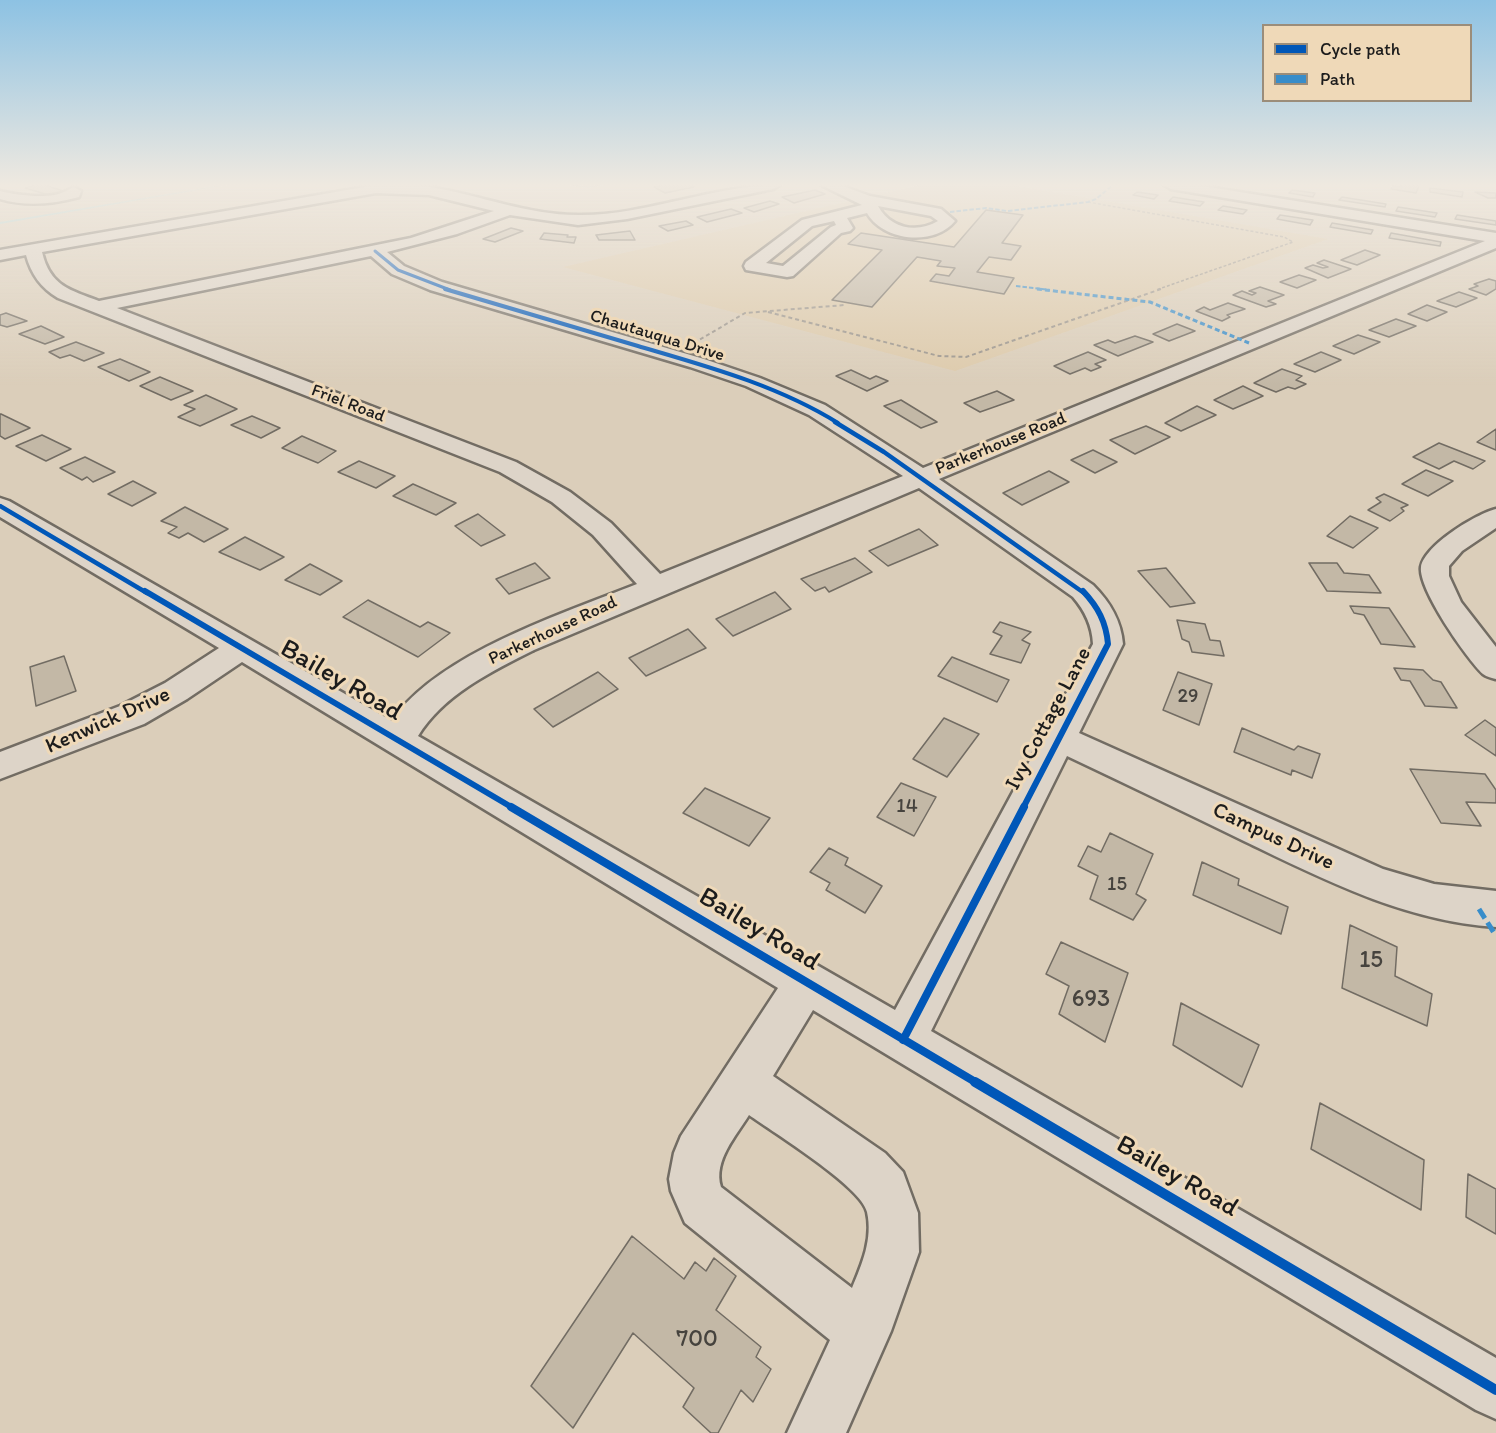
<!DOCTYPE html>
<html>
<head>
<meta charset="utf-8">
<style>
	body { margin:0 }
	#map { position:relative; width:1496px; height:1433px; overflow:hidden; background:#dbceba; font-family:Itim,sans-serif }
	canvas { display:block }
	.legend { position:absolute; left:1262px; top:24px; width:210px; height:78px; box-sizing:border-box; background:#efd9b8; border:2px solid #9b8d7a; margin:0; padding:8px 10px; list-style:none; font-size:18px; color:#1c1c1c }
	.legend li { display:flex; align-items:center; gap:12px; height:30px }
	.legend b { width:30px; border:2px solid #9b8d7a }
</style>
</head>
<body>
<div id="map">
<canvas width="1496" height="1433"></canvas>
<ul class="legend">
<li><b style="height:8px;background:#0057b8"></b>Cycle path</li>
<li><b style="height:8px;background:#388dca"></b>Path</li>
</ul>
</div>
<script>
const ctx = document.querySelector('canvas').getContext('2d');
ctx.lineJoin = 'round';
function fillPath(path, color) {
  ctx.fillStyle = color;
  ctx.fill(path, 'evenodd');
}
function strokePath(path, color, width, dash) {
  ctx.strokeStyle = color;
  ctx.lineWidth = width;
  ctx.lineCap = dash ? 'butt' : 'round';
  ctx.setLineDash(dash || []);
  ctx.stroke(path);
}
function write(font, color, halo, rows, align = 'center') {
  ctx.font = font + ' Itim,sans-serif';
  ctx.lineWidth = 6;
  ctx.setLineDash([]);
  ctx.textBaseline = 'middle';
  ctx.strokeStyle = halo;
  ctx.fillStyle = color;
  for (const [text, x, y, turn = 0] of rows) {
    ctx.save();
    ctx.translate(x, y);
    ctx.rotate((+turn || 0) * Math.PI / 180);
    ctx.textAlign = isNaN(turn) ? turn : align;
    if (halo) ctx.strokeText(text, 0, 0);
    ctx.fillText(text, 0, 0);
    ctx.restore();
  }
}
fillPath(new Path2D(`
	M919 185H1012L1328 239 955 371 563 267Z`), '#ddcaab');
fillPath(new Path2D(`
	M221 185H228L0 224V222Z
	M567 185 588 186 604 185 588 188Z`), '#a4d6dc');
const building = new Path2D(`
	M37 185H44L67 192 52 196 25 188Z
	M665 185H690L694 187 665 193 654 187Z
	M1401 185H1408L1419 186 1416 193 1391 189 1393 186 1401 187Z
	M1430 188 1463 192 1462 197 1430 192Z
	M815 190 825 194 794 203 782 197Z
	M1292 190 1315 193 1313 197 1289 193Z
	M1137 192 1158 195 1154 199 1133 195Z
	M1475 192 1496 193V198H1488Z
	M1173 197 1204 202 1200 206 1169 201Z
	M1342 197 1386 204 1385 207 1339 200Z
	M770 201 779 204 754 212 744 208Z
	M1223 206 1247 210 1243 214 1218 210Z
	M1398 207 1437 213 1435 217 1396 211Z
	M731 209 742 213 707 222 697 217Z
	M986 210 1023 215 1002 243 1021 246 1011 260 989 257 977 272 1014 278 1004 294 930 281 936 274 949 276 955 268 937 266 941 261 917 257 872 307 832 300 882 250 848 244 861 233 954 247Z
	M1280 215 1313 220 1310 225 1277 219Z
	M1457 215 1496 221V225L1455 219Z
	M686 221 693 225 668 231 659 226Z
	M1332 223 1373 230 1371 234 1330 227Z
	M511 228 523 231 495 242 483 239Z
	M630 231 635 240H599L596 235Z
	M544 233 568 235 567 237H576L574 243 540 239Z
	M1391 233 1441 242 1440 246 1389 238Z
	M1365 250 1380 255 1357 265 1341 260Z
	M1324 260 1351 269 1328 278 1305 268 1313 265 1323 268 1328 267 1317 263Z
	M1299 275 1316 280 1297 288 1280 282Z
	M1489 279 1496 281V289L1486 295 1469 289 1478 286 1474 284Z
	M1260 287 1284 295 1268 301 1276 304 1266 307 1233 295 1242 291 1252 295 1256 293 1249 291Z
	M1459 292 1477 298 1456 307 1437 301Z
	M1228 303 1245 309 1227 315 1230 317 1222 321 1196 311 1204 307 1210 310Z
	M1427 305 1447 312 1427 321 1408 314Z
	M6 313 27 321 7 327 0 325V315Z
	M1396 319 1416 326 1389 337 1369 330Z
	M1177 324 1195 331 1169 341 1153 334Z
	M41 326 64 337 45 344 19 334Z
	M1358 335 1380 342 1354 354 1333 346Z
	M1135 336 1153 342 1118 356 1094 345 1108 340 1115 343Z
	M76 342 104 353 84 361 70 355 60 358 49 352Z
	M1088 352 1106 360 1095 364 1101 367 1091 371 1085 368 1070 374 1054 366Z
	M1321 352 1341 360 1315 372 1294 364Z
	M120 359 150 372 129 381 98 367Z
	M1282 369 1302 376 1296 380 1306 384 1295 389 1288 387 1276 392 1254 383Z
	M851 370 870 379 876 376 888 381 867 391 836 376Z
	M160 377 193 391 171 400 140 386Z
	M1243 386 1263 396 1233 409 1214 400Z
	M997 391 1014 400 980 412 964 403Z
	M206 395 237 409 200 426 178 417 195 409 184 405Z
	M901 400 937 422 921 428 884 406Z
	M1197 406 1216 415 1181 431 1165 423Z
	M0 414H1L30 428 5 439 0 436Z
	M252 416 280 428 261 438 231 425Z
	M1146 426 1170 437 1135 454 1110 440Z
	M1496 429V450L1477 442Z
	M42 435 71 449 46 461 16 446Z
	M302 436 336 451 318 463 282 448Z
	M1439 443 1485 461 1473 469 1454 461 1439 469 1413 457Z
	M1093 450 1117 462 1095 473 1071 460Z
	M85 457 115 472 93 482 87 477 82 480 60 468Z
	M359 461 395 476 376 488 338 472Z
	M1426 470 1453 481 1428 496 1402 484Z
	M1049 471 1069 482 1022 505 1003 493Z
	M133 481 156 493 132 506 108 494Z
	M413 484 456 503 436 515 393 496Z
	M1384 494 1408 505 1401 508 1404 511 1390 521 1368 510 1381 502 1376 498Z
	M185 507 228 529 204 542 188 533 179 538 168 533 177 527 161 521Z
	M478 514 505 535 481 546 455 526Z
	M1350 516 1378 528 1353 548 1327 536Z
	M919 529 938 545 888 566 869 551Z
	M245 537 284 557 260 570 219 552Z
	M855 558 872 572 829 592 825 587 815 591 801 579Z
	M535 563 550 578 509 594 496 579Z
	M1309 563H1337L1344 573 1369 575 1381 593 1327 591Z
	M310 564 342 581 320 595 285 580Z
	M1166 568 1195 603 1170 607 1138 571Z
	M775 592 791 609 733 636 716 619Z
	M368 600 420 627 428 622 450 633 418 657 343 617Z
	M1350 606 1389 608 1415 647 1381 644 1364 615 1354 613Z
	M1177 620 1205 624 1210 640 1220 641 1224 656 1192 652 1189 642 1182 639Z
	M1000 622 1031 632 1022 640 1030 644 1021 663 990 654 1002 636 993 632Z
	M688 629 706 648 646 676 629 658Z
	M64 656 76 691 36 706 30 667Z
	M952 657 1009 680 997 702 938 676Z
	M1394 668 1423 670 1433 680 1441 682 1457 708 1425 706 1410 681 1401 680Z
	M598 672 618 689 553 727 534 709Z
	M1178 672 1212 684 1199 725 1163 710Z
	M944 718 979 734 947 777 913 759Z
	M1485 720 1496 728V756L1465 735Z
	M1242 728 1294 750 1298 746 1320 754 1312 778 1292 770 1291 775 1234 752Z
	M1410 769 1485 774 1496 790V803L1466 802 1481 826 1441 823Z
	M901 783 936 797 914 836 877 817Z
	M705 788 770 818 749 846 683 813Z
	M1110 833 1153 854 1136 894 1146 900 1133 920 1090 899 1098 876 1078 866 1088 846 1101 852Z
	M829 848 848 858 845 865 882 886 865 913 826 890 830 883 810 872Z
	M1202 862 1239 879 1238 885 1288 907 1281 934 1193 895Z
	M1350 925 1397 947 1395 976 1432 994 1427 1026 1342 988Z
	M1061 942 1128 973 1105 1042 1059 1014 1069 986 1046 974Z
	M1181 1003 1259 1045 1242 1087 1173 1045Z
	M1320 1103 1424 1160 1421 1210 1311 1149Z
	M1468 1174 1496 1189V1234L1466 1217Z
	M632 1236 684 1279 695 1262 706 1271 714 1258 736 1276 716 1310 761 1347 756 1357 771 1369 753 1402 741 1390 718 1433H711L683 1407 694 1388 633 1333 573 1428 531 1386Z`);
fillPath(building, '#c3b8a6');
strokePath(building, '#726c63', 1.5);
const minor = new Path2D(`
	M376 185C394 185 413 184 430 187 480 195 527 215 578 215 646 216 712 185 780 185L773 189 627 219 578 225 510 215 457 234 387 252 404 266 442 282 704 359 760 378 825 405 923 468 1485 241 1171 189 1164 185H1196L1496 233V248L939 479 1093 585C1110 602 1121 620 1123 644L1079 733 1383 869 1434 884 1496 891V927C1405 921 1325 880 1244 841 1185 812 1126 784 1067 756L931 1031 1496 1358V1419L1476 1410 813 1010 773 1076 885 1153 903 1172 918 1213 919 1252 891 1331 846 1433H787L830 1340 685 1223 671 1191 669 1179 674 1153 681 1136 778 988 242 662 187 699 144 724 0 779V752L120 706 165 683 219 648 0 517V498L9 501 392 721C437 654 564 613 637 584L593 535 552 502 500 472 58 298C41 288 31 274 26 255L0 260V250ZM376 193 429 195 494 211 411 238 99 301C70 290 50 286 42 252ZM371 256 392 274 430 290 690 367 746 386 809 415 903 476 660 574 611 523 570 492 516 462 117 308ZM919 488 1073 597C1085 611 1092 625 1093 644L895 1010 418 736C443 695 492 671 534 650ZM749 1115C773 1132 862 1187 867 1212 873 1239 862 1264 852 1288L721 1187C713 1161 736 1136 749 1115Z
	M821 185H840L870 196 941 209 955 221C934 247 883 241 867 213L847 218 853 228 850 231 841 233 793 276 787 277 746 270 744 266 746 262 802 220 862 205ZM878 206 931 216 938 221C916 234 890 228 878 206ZM834 221 836 225 831 227 783 266 766 263 812 226Z
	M74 187 81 191 79 197C53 204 27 207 0 199V191C17 195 50 200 66 191 69 190 71 188 74 187Z
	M1496 509V528L1462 551 1449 566V576L1461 602 1496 647V679C1492 678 1487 677 1483 674 1467 659 1418 589 1421 567 1425 545 1476 514 1496 509Z`);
strokePath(minor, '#726c63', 5);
strokePath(new Path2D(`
	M1088 202 1284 237 1293 242 1156 290`), '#9b958d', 1.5, [3, 2]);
strokePath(new Path2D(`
	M768 312 939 356 966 357 1161 289
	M694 343 745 313 845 305`), '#9b958d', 2, [4, 3]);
fillPath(minor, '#ddd4c8');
strokePath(new Path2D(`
	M950 212 986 208 1007 211 1088 202 1096 199 1113 185
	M1016 286 1050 290`), '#388dca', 2, [4.5, 2]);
strokePath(new Path2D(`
	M1037 289 1150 302 1249 343`), '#388dca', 3, [5, 3]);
strokePath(new Path2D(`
	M1479 909 1496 936`), '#388dca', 5, [11, 5]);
strokePath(new Path2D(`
	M375 251 398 270 450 290`), '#0057b8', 3);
strokePath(new Path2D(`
	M445 289C509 308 573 327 638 346 706 366 777 385 838 423`), '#0057b8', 4);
strokePath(new Path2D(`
	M835 422 884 452 1084 593
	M0 506 147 593`), '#0057b8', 4.5);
strokePath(new Path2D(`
	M145 591 513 808
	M1023 808 1108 644C1106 622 1098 607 1083 591`), '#0057b8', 6);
strokePath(new Path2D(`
	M511 807 977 1083
	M903 1040 1024 807`), '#0057b8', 8);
strokePath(new Path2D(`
	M975 1082 1496 1390`), '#0057b8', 10);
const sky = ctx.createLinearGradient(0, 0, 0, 385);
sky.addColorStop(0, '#8dc2e3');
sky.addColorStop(0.48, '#efe9e0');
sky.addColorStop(1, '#efe9e000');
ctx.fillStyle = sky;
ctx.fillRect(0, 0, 1496, 385);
write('18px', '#1c1c1c', '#efd9b8', [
	["Chautauqua Drive",657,336,17],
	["Friel Road",348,404,21],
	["Parkerhouse Road",1001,444,-22],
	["Parkerhouse Road",553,631,-25]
]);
write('20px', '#46433e', null, [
	["29",1188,697],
	["14",907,807],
	["15",1117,885]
]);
write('22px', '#1c1c1c', '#efd9b8', [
	["Ivy Cottage Lane",1049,719,-62],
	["Kenwick Drive",108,721,-24],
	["Campus Drive",1273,837,25]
]);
write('24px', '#46433e', null, [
	["15",1371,961],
	["693",1091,1000],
	["700",697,1340]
]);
write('27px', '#1c1c1c', '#efd9b8', [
	["Bailey Road",341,681,30],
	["Bailey Road",759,930,31],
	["Bailey Road",1177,1177,30]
]);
</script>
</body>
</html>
